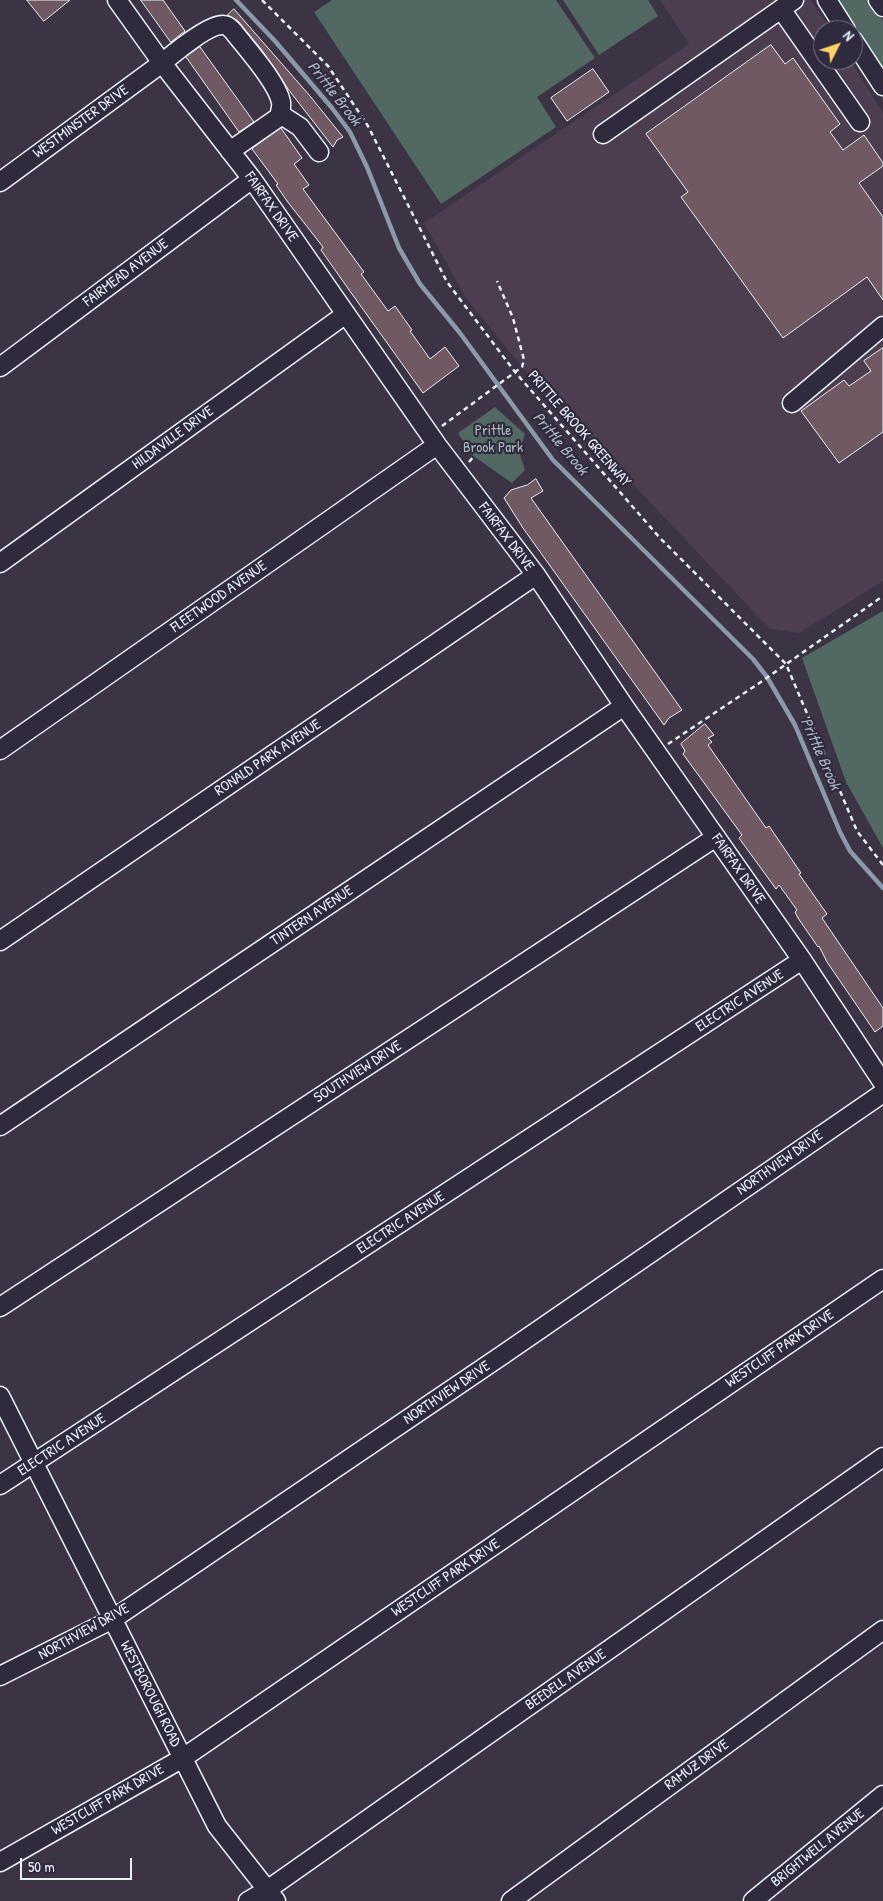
<!DOCTYPE html>
<html>
<head>
<meta charset="utf-8">
<style>
	body { margin:0 }
	#map { position:relative; width:883px; height:1901px; overflow:hidden; background:#3c3345; font-family:"Patrick Hand",sans-serif }
	canvas { display:block }
	.north { position:absolute; left:813px; top:20px; width:50px; height:50px; box-sizing:border-box; background:#2f2a3d; border:1px solid #797a88; border-radius:50%; rotate:49deg; font-size:14px; font-weight:700; line-height:20px; text-align:center; color:#e8f1f8 }
	.north::after { content:''; display:block; margin:auto; width:18px; height:22px; background:#ffd166; clip-path:polygon(50% 0,100% 100%,50% 72%,0 100%) }
	.scale { position:absolute; left:20px; top:1858px; width:112px; height:22px; box-sizing:border-box; border:2px solid #e8f1f8; border-top:0; padding-left:6px; font-size:15px; line-height:18px; white-space:nowrap; color:#e8f1f8; -webkit-text-stroke:4px #2f2a3d; paint-order:stroke }
</style>
</head>
<body>
<div id="map">
<canvas width="883" height="1901"></canvas>
<div class="north">N</div>
<div class="scale">50 m</div>
</div>
<script>
const ctx = document.querySelector('canvas').getContext('2d');
ctx.lineJoin = 'round';
function fillPath(path, color) {
  ctx.fillStyle = color;
  ctx.fill(path, 'evenodd');
}
function strokePath(path, color, width, dash) {
  ctx.strokeStyle = color;
  ctx.lineWidth = width;
  ctx.lineCap = dash ? 'butt' : 'round';
  ctx.setLineDash(dash || []);
  ctx.stroke(path);
}
function write(font, color, halo, rows, align = 'center') {
  ctx.font = font + ' "Patrick Hand",sans-serif';
  ctx.lineWidth = 4.5;
  ctx.setLineDash([]);
  ctx.textBaseline = 'middle';
  ctx.strokeStyle = halo;
  ctx.fillStyle = color;
  for (const [text, x, y, turn = 0] of rows) {
    ctx.save();
    ctx.translate(x, y);
    ctx.rotate((+turn || 0) * Math.PI / 180);
    ctx.textAlign = isNaN(turn) ? turn : align;
    if (halo) ctx.strokeText(text, 0, 0);
    ctx.fillText(text, 0, 0);
    ctx.restore();
  }
}
fillPath(new Path2D(`
	M660 0H811L831 30H823V60H850L883 113V581L799 633 769 628 522 367 466 298 424 223 689 44Z`), '#4c3e4e');
fillPath(new Path2D(`
	M332 0H556L595 58 537 97 556 127 441 204 314 12Z
	M563 0H648L658 16 599 55Z
	M838 0H870L883 21V69Z
	M495 407 525 434 519 452 525 470 512 483 472 455 458 433Z
	M883 611V848L846 782 802 658Z`), '#526863');
strokePath(new Path2D(`
	M236 0 275 41 332 108 350 132 367 167 399 248 420 284 460 333 553 460 753 659 767 677 795 725 840 832 850 851 883 888`), '#8a9aaa', 4.5);
const building = new Path2D(`
	M27 0H70L44 21Z
	M141 0H163L185 31 171 42Z
	M234 9 310 96 343 137 337 140 333 147 288 89 276 70 261 49 238 21 228 15Z
	M771 45 785 64 793 58 840 124 830 132 843 150 864 135 883 163V166L859 183 883 217V300L867 277 783 338 681 197 688 192 646 134Z
	M200 47 254 122 239 132 186 57Z
	M593 69 609 92 567 121 551 98Z
	M281 128 302 158 294 164 309 185 303 189 356 261 364 272 361 274 388 311 395 306 412 330 410 331 430 359 445 347 459 366 423 393 347 287 321 250 323 247 287 201 276 185 278 184 252 149Z
	M883 348V432L839 463 801 411 844 380 849 386 871 371 864 361Z
	M536 479 543 491 531 498 682 710 669 718 664 725 523 528 504 498 511 490 527 485Z
	M705 724 714 735 708 738 712 742 708 745 766 828 769 826 801 873 799 874 827 914 822 918 883 1008V1026L875 1032 827 962 819 946 818 947 798 918 795 912 797 910 779 885 776 889 739 838 742 835 683 754 685 751 681 744Z`);
fillPath(building, '#715963');
strokePath(building, '#e8f1f8', 1);
const minor = new Path2D(`
	M117 0 162 63 252 179 437 445 536 575 624 706 802 960 883 1083
	M827 0 846 30
	M878 0 883 7
	M781 9 860 122
	M853 40 883 86
	M603 134 794 0
	M230 151 279 117 283 116 300 127 319 152
	M0 182 162 63C174 53 209 24 223 25 228 25 230 28 233 31 246 48 277 82 281 102 282 107 280 111 279 117
	M0 367 252 179
	M792 403 883 326
	M0 563 346 314
	M0 750 437 445
	M0 941 536 575
	M0 1126 624 706
	M0 1307 716 837
	M0 1396 217 1826 276 1901
	M0 1485 802 960
	M0 1676 113 1619 501 1356 883 1093
	M0 1862 183 1758 883 1279
	M248 1901 267 1890 883 1457
	M511 1901 883 1630
	M753 1901 883 1795`);
strokePath(minor, '#e8f1f8', 21);
strokePath(new Path2D(`
	M262 0 328 66 368 126 447 282 515 372 660 538 786 664 857 831 883 865
	M442 426 522 367 524 360 513 318 497 281
	M469 462 474 456
	M668 744 758 684 883 596`), '#e8f1f8', 2.5, [5, 4]);
strokePath(minor, '#2f2a3d', 18);
write('15px', '#e8f1f8', '#2f2a3d', [
	["WESTMINSTER DRIVE",81,122,-36],
	["FAIRFAX DRIVE",271,207,55],
	["FAIRMEAD AVENUE",126,273,-37],
	["PRITTLE BROOK GREENWAY",579,429,49],
	["HILDAVILLE DRIVE",173,438,-36],
	["FAIRFAX DRIVE",506,537,53],
	["FLEETWOOD AVENUE",219,597,-35],
	["RONALD PARK AVENUE",268,758,-34],
	["FAIRFAX DRIVE",738,869,55],
	["TINTERN AVENUE",312,916,-34],
	["ELECTRIC AVENUE",740,1001,-33],
	["SOUTHVIEW DRIVE",358,1072,-33],
	["NORTHVIEW DRIVE",780,1163,-35],
	["ELECTRIC AVENUE",401,1223,-33],
	["WESTCLIFF PARK DRIVE",780,1349,-34],
	["NORTHVIEW DRIVE",447,1393,-34],
	["ELECTRIC AVENUE",62,1445,-33],
	["WESTCLIFF PARK DRIVE",446,1578,-34],
	["NORTHVIEW DRIVE",84,1632,-29],
	["BEEDELL AVENUE",566,1680,-35],
	["WESTBOROUGH ROAD",150,1694,63],
	["RAMUZ DRIVE",697,1765,-36],
	["WESTCLIFF PARK DRIVE",108,1800,-30],
	["BRIGHTWELL AVENUE",818,1848,-39]
]);
write('15px', '#acbabc', '#2f2a3d', [
	["Prittle",493,431],
	["Brook Park",493,448]
]);
write('italic 16px', '#a9b7c4', '#2f2a3d', [
	["Prittle Brook",334,94,52],
	["Prittle Brook",560,444,50],
	["Prittle Brook",820,754,66]
]);
</script>
</body>
</html>
